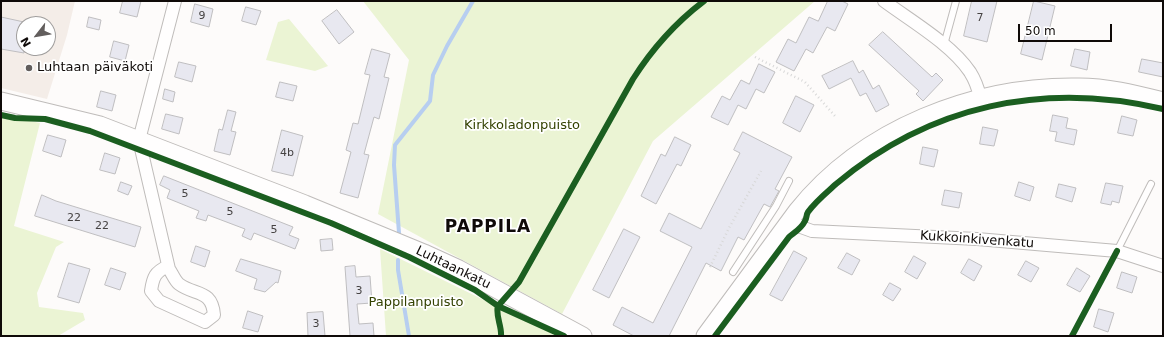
<!DOCTYPE html>
<html>
<head>
<meta charset="utf-8">
<style>
	body { margin:0 }
	#map { position:relative; width:1164px; height:337px; overflow:hidden; background:#fdfbfa; font-family:"DejaVu Sans",sans-serif }
	canvas { display:block }
	.frame { position:absolute; inset:0; border:2px solid #0f0a08; pointer-events:none }
	.north { position:absolute; left:16px; top:16px; width:40px; height:40px; box-sizing:border-box; background:#fff; border:1px solid #9f9d9c; border-radius:50%; rotate:239deg; font-size:11px; font-weight:700; line-height:16px; text-align:center; color:#0f0a08 }
	.north::after { content:''; display:block; margin:auto; width:14px; height:18px; background:#625e5d; clip-path:polygon(50% 0,100% 100%,50% 72%,0 100%) }
	.scale { position:absolute; left:1018px; top:24px; width:94px; height:18px; box-sizing:border-box; border:2px solid #0f0a08; border-top:0; padding-left:5px; font-size:12px; line-height:14px; white-space:nowrap; color:#0f0a08; -webkit-text-stroke:3px #fff; paint-order:stroke }
</style>
</head>
<body>
<div id="map">
<canvas width="1164" height="337"></canvas>
<div class="frame"></div>
<div class="north">N</div>
<div class="scale">50 m</div>
</div>
<script>
const ctx = document.querySelector('canvas').getContext('2d');
ctx.lineJoin = 'round';
function fillPath(path, color) {
  ctx.fillStyle = color;
  ctx.fill(path, 'evenodd');
}
function strokePath(path, color, width, dash) {
  ctx.strokeStyle = color;
  ctx.lineWidth = width;
  ctx.lineCap = dash ? 'butt' : 'round';
  ctx.setLineDash(dash || []);
  ctx.stroke(path);
}
function write(font, color, halo, rows, align = 'center') {
  ctx.font = font + ' "DejaVu Sans",sans-serif';
  ctx.lineWidth = 3.5;
  ctx.setLineDash([]);
  ctx.textBaseline = 'middle';
  ctx.strokeStyle = halo;
  ctx.fillStyle = color;
  for (const [text, x, y, turn = 0] of rows) {
    ctx.save();
    ctx.translate(x, y);
    ctx.rotate((+turn || 0) * Math.PI / 180);
    ctx.textAlign = isNaN(turn) ? turn : align;
    if (halo) ctx.strokeText(text, 0, 0);
    ctx.fillText(text, 0, 0);
    ctx.restore();
  }
}
fillPath(new Path2D(`
	M1 1H75L67 35 47 99 1 88ZM24 24H48V48H24Z`), '#f4ede8');
fillPath(new Path2D(`
	M363 1H815L653 141 562 314 378 214 409 60Z
	M289 19 328 66 315 71 266 60 278 22Z
	M1 115 40 123 14 226 64 242 56 247 37 293 39 307 83 313 85 320 58 336H1Z
	M380 249 555 335 554 336H386Z`), '#ebf4d4');
strokePath(new Path2D(`
	M399 233 394 165 395 145 430 101 433 75 447 46 473 1
	M398 260V270L409 336`), '#b7cef0', 4);
const building = new Path2D(`
	M123 1H141L137 17 120 13Z
	M828 1H842L848 4 835 31 827 27 813 53 806 49 794 71 776 62 788 39 796 43 809 17 818 21Z
	M972 1H997L987 42 964 36Z
	M1034 1 1055 6 1042 60 1021 54Z
	M195 4 213 9 209 27 191 22Z
	M246 7 261 11 256 25 242 21Z
	M337 10 354 32 339 44 322 21Z
	M1 17 24 22V53L1 49Z
	M89 17 101 20 99 30 87 27Z
	M883 32 932 77 936 73 943 80 923 101 916 94 919 91 869 45Z
	M114 41 129 45 125 61 110 57Z
	M372 49 390 54 384 77 389 78 379 119 374 117 364 154 369 155 358 198 340 193 351 152 346 150 353 123 358 124 370 75 365 74Z
	M1075 49 1090 52 1087 70 1071 66Z
	M1142 59 1163 63V77L1139 72Z
	M853 61 859 73 863 70 873 89 879 85 889 105 876 112 866 93 860 96 851 78 829 89 822 76Z
	M179 62 196 66 192 82 175 77Z
	M759 64 775 72 764 93 756 89 746 109 738 105 728 125 711 117 722 96 730 100 741 80 749 84Z
	M280 82 297 86 293 101 276 97Z
	M165 89 175 92 173 102 163 99Z
	M101 91 116 95 112 111 97 107Z
	M796 96 814 105 800 132 783 123Z
	M228 110 236 112 231 131 236 132 230 155 214 151 219 129 222 130Z
	M166 114 183 118 179 134 162 129Z
	M1053 115 1068 118 1066 128 1077 130 1074 145 1055 141 1057 132 1050 131Z
	M1122 116 1137 120 1133 136 1118 133Z
	M983 127 998 130 994 146 980 144Z
	M282 130 303 136 293 176 272 171Z
	M743 132 792 157 775 189 779 191 770 207 764 204 744 240 738 237 721 271 706 263 669 336H634L613 325 622 307 653 323 692 247 660 231 669 213 701 229 740 153 734 150Z
	M48 135 66 140 61 157 43 151Z
	M675 137 691 145 681 166 677 164 656 204 641 196 661 154 665 156Z
	M923 147 938 150 934 167 920 164Z
	M105 153 120 158 115 174 100 170Z
	M164 176 293 227 289 235 299 239 295 249 254 233 251 240 242 236 245 229 208 215 206 221 196 218 199 211 167 198 170 190 160 185Z
	M121 182 132 186 128 195 118 191Z
	M1019 182 1034 187 1030 201 1015 196Z
	M1106 183 1123 186 1119 203 1112 201 1111 205 1101 203Z
	M1059 184 1076 188 1072 202 1056 197Z
	M945 190 962 193 959 208 942 205Z
	M42 195 56 201 141 227 135 247 35 216Z
	M624 229 640 237 609 298 593 290Z
	M332 239 333 250 321 251 320 240Z
	M196 246 210 251 205 267 191 262Z
	M794 251 807 258 782 301 770 295Z
	M847 253 860 260 852 275 838 268Z
	M914 256 926 263 917 279 905 272Z
	M241 259 281 271 278 283 276 282 265 292 254 289 257 279 236 271Z
	M969 259 982 266 974 281 961 273Z
	M1026 261 1039 268 1031 282 1018 275Z
	M69 263 90 269 79 303 58 297Z
	M355 266 356 277 370 276 372 303 357 304 359 324 373 323 374 336H350L345 267Z
	M111 268 126 273 120 290 105 285Z
	M1077 268 1090 276 1080 292 1067 285Z
	M1122 272 1137 277 1132 293 1117 288Z
	M890 283 901 289 893 301 883 295Z
	M1099 309 1114 313 1108 332 1094 327Z
	M248 311 263 316 258 332 243 328Z
	M323 312 325 336H308L307 313Z`);
fillPath(building, '#e8e8f0');
strokePath(building, '#bfbec0', 1);
const lane = new Path2D(`
	M944 45 956 1
	M1117 251 1151 184
	M733 272 776 206 789 181`);
const street = new Path2D(`
	M884 1C911 21 951 44 970 72 975 80 978 88 980 97
	M791 220 801 227 812 231 977 239 1117 251 1163 266
	M168 266C155 272 153 277 151 291L159 301 205 322 214 315C212 289 195 296 179 284 175 281 172 273 169 269L139 140 175 1`);
const secondary = new Path2D(`
	M1 101 100 125 305 204 424 253 459 269 583 336
	M705 336 797 211C863 128 975 85 1079 87 1108 87 1135 94 1163 101`);
strokePath(lane, '#bfbcba', 8);
strokePath(street, '#bfbcba', 14);
strokePath(secondary, '#bfbcba', 19);
strokePath(new Path2D(`
	M755 57 805 82 835 116
	M710 267 729 228 761 171`), '#d8d8d8', 2.5, [1, 3]);
strokePath(lane, '#fffefe', 6);
strokePath(street, '#fffefe', 12);
strokePath(secondary, '#fffefe', 17);
strokePath(new Path2D(`
	M1 115 15 118 45 119 90 131 331 223 409 257 475 290 498 306 564 336
	M501 336C502 326 495 315 498 306L519 282 633 79C652 49 675 23 704 1
	M715 336 789 237C795 232 801 229 805 221 807 218 806 215 808 212 815 202 826 193 836 184 930 105 1044 81 1163 109
	M1072 336 1117 251`), '#1b5e20', 6);
for (const [x, y, r, color] of [
	[29,68,4,"#625e5d"]
]) {
  const dot = new Path2D();
  dot.arc(x, y, r, 0, 2 * Math.PI);
  ctx.fillStyle = color;
  ctx.fill(dot);
  strokePath(dot, '#fff', 1.5);
}
write('11px', '#454242', null, [
	["9",202,16],
	["7",980,18],
	["4b",287,153],
	["5",185,194],
	["5",230,212],
	["22",74,218],
	["22",102,226],
	["5",274,230],
	["3",359,291],
	["3",316,324]
]);
write('13px', '#0f0a08', '#fff', [
	["Luhtaan päiväkoti",37,68]
], 'left');
write('13px', '#334100', '#fff', [
	["Kirkkoladonpuisto",522,126],
	["Pappilanpuisto",416,303]
]);
write('13px', '#0f0a08', '#fff', [
	["Kukkoinkivenkatu",977,240,4],
	["Luhtaankatu",453,268,26]
]);
ctx.letterSpacing = '1px';
write('bold 17px', '#0f0a08', '#fff', [
	["PAPPILA",488,228]
]);
ctx.letterSpacing = '0px';
</script>
</body>
</html>
